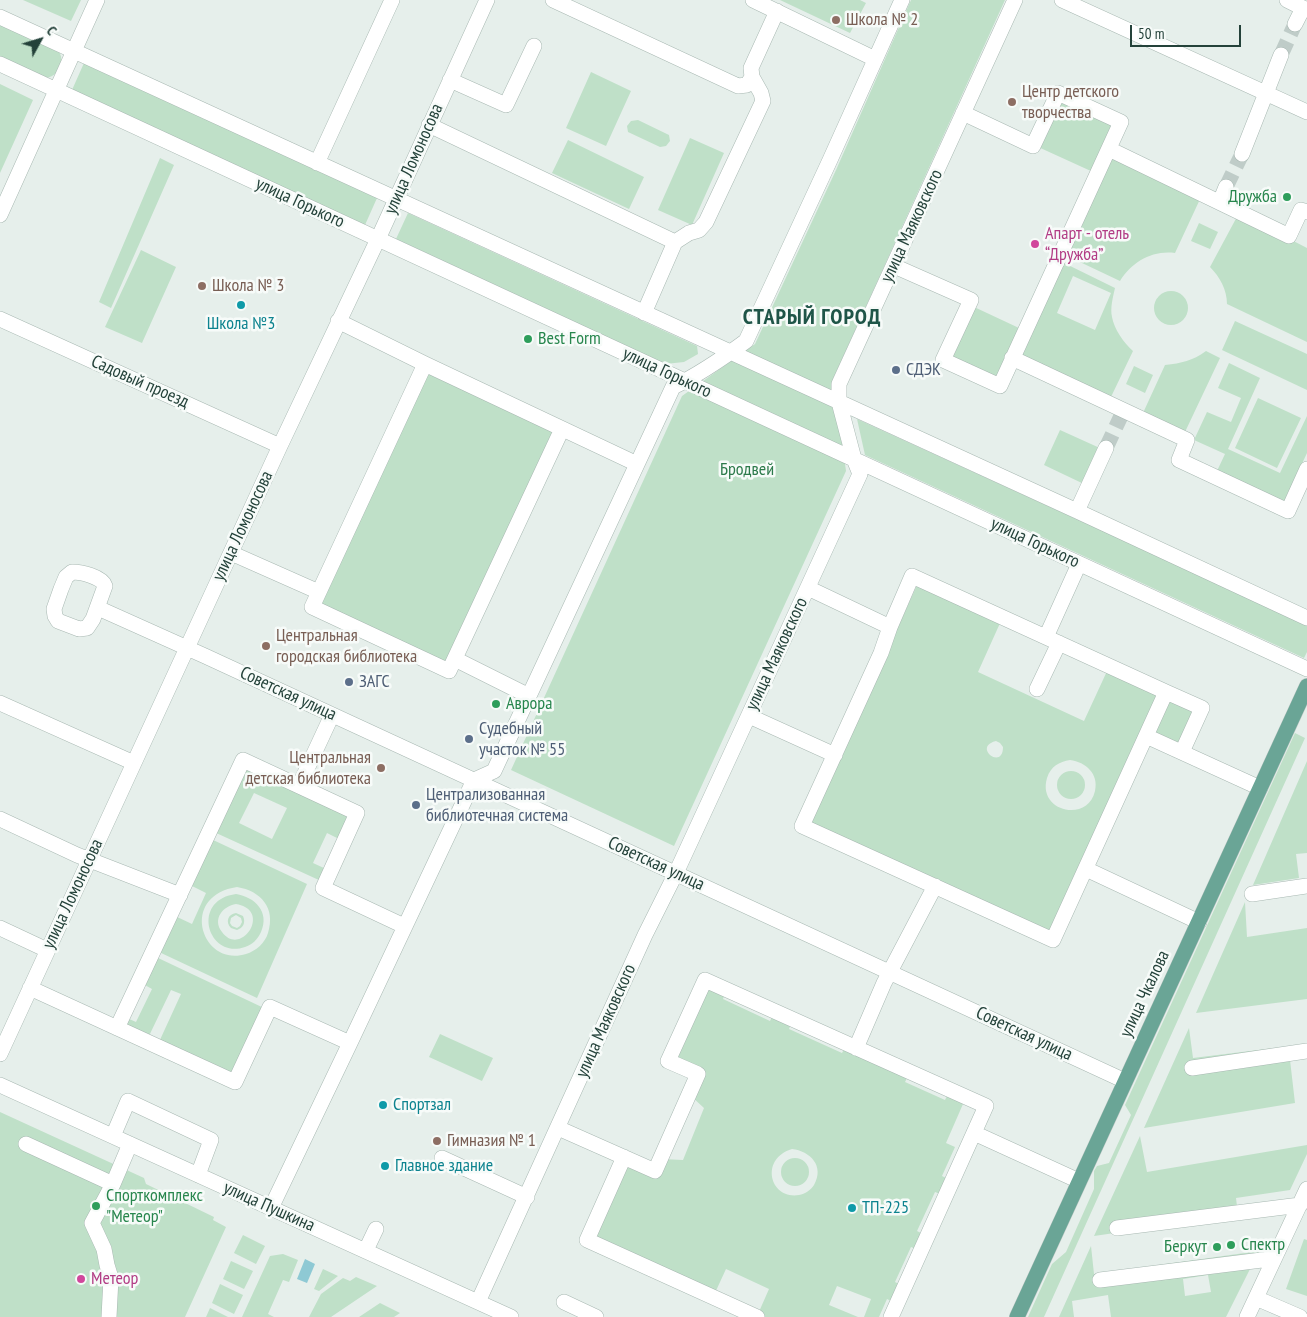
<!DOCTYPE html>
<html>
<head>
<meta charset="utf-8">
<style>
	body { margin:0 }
	#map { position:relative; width:1307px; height:1317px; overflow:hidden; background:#e6efeb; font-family:"PT Sans Narrow",sans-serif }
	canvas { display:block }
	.north { position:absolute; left:15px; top:15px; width:50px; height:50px; -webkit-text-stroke:4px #f7fbf9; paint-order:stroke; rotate:51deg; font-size:14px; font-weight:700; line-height:20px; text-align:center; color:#24423a }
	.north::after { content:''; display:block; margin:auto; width:18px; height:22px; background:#24423a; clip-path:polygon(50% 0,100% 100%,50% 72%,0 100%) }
	.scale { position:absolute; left:1130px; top:25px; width:111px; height:22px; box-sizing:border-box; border:2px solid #24423a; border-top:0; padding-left:6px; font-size:15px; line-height:18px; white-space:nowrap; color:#24423a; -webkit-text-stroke:4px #f7fbf9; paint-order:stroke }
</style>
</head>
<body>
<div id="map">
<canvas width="1307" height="1317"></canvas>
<div class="north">С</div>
<div class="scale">50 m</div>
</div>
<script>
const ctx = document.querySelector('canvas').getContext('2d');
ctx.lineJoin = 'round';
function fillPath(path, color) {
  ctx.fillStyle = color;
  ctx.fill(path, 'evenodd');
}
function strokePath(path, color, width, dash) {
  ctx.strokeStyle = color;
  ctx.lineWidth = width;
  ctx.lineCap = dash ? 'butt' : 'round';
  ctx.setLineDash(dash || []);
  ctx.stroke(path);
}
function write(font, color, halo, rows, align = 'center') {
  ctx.font = font + ' "PT Sans Narrow",sans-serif';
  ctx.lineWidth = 5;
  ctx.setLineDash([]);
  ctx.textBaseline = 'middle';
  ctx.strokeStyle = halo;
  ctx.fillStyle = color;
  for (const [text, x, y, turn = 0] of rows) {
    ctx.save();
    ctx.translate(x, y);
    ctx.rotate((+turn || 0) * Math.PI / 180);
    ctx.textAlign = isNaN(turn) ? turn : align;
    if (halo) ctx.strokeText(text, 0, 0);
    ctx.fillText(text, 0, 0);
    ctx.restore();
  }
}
fillPath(new Path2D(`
	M23 0H81L71 21Z
	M780 0H860L866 3 850 33Z
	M911 0H1005L833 379 846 471 674 846 511 770 682 396 755 344 836 170Z
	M0 23 57 49C67 60 59 78 44 78L0 57Z
	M84 63 377 198 365 225 72 90Z
	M591 72 631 91 606 146 566 128Z
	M0 84 33 100 0 173Z
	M1060 96 1116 122 1093 172 1036 146Z
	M638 120 669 135 670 141 666 146 660 147 628 132 627 126 631 121Z
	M690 138 724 153 692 225 658 210Z
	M568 140 644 177 629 209 552 173Z
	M1110 154 1201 197 1175 253C1152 250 1132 262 1120 281L1063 254Z
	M160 158 174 165 111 308 99 302Z
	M408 213 697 346 698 354 684 362 665 364 396 239Z
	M1239 213 1307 248V342L1227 304C1227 290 1220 277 1210 267Z
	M1199 223 1218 232 1210 249 1191 241Z
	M141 250 176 267 142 343 105 327Z
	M1060 261 1115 288C1113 297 1110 308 1112 317 1114 329 1124 343 1133 351L1110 399 1018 356ZM1073 276 1111 293 1095 330 1057 313Z
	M1154 308a17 17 0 1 1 34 0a17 17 0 1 1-34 0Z
	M972 306 1019 328 996 379 949 357Z
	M1235 321 1307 354V390L1222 350Z
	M1206 351 1220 358 1185 432 1143 413 1165 365C1182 363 1192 361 1206 351Z
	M1229 363 1260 378 1228 449 1280 473 1307 416V453L1284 502 1217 471 1225 454 1194 440 1207 412 1231 422 1241 398 1218 388Z
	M1134 366 1153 375 1145 393 1126 384Z
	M426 369 558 430 448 667 316 605Z
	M1258 398 1301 418 1277 468 1235 448Z
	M857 419 1307 624V652L1304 658 865 455Z
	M1060 430 1102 449 1086 485 1044 465Z
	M918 583 1001 621 978 672 1084 721 1108 669 1197 709 1179 747 1143 730 1050 932 809 822ZM996 741 1000 743 1003 747C1003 771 972 747 996 741ZM1070 760C1086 762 1099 774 1095 791 1088 823 1037 812 1047 778 1051 766 1059 762 1070 760Z
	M1295 733 1305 738 1044 1317H1028L1052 1264 1066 1252 1094 1189V1171L1097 1166 1109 1163 1131 1115 1125 1105Z
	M1307 761V853L1296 854 1299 878 1253 885Z
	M245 764 353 814 341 840 327 833 313 863 326 869 321 881 214 832ZM254 793 287 808 272 839 239 823Z
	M1057 785a14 14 0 1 1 28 0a14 14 0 1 1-28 0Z
	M211 839 307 884 257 998 159 952 175 916 192 924 206 893 190 885ZM237 887C261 891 276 908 268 933 265 943 256 951 246 954 202 968 178 896 237 887Z
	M236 894C255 897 270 912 261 932 258 939 252 945 245 947 208 960 190 900 236 894ZM236 904C273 910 241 958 222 932 212 919 223 906 236 904Z
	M1245 902 1247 937 1307 928V999L1196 1013Z
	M236 913 243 916C246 923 243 928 237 930L231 928C225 922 228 914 236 913ZM236 915 241 918 242 922 240 926 237 928 232 926 230 923 231 918Z
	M156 957 266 1009 233 1078 159 1042 181 994 171 990 148 1038 123 1026 127 1018 136 1022 152 989 143 984Z
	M706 983 726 992 723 999 770 1021 774 1013 792 1021 789 1029 842 1053 846 1046 909 1074 905 1082 945 1100 949 1092 963 1104 946 1143 955 1147 942 1176 950 1180 943 1195 935 1192 917 1231 925 1235 919 1250 911 1247 895 1282 903 1286 895 1303 887 1299 879 1317H864L871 1299 837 1286 829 1305 858 1317H764L758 1314 769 1289 726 1269 714 1295 590 1239 625 1160 655 1174 662 1159 683 1160 704 1108 691 1096 701 1074 671 1060ZM792 1149C810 1151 825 1166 814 1185 811 1190 805 1194 799 1195 770 1200 759 1159 792 1149Z
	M1189 1028 1193 1058 1307 1044 1290 1060 1295 1103 1144 1128Z
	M440 1034 493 1058 482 1081 429 1057Z
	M0 1112 144 1178 146 1184 214 1217 213 1220 226 1227 185 1317H0Z
	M1140 1136 1147 1172 1307 1145V1154L1290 1190 1236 1198 1238 1215 1094 1236Z
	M781 1172a14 14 0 1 1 28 0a14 14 0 1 1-28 0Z
	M243 1235 265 1246 256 1264 234 1253Z
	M1304 1239 1307 1240V1296L1286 1289Z
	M1091 1246 1094 1274 1259 1251 1226 1317H1111L1108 1295 1072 1301 1074 1317H1059ZM1208 1275 1211 1292 1185 1296 1183 1279Z
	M283 1254 298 1260 289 1282 283 1280 268 1314 274 1317H242L270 1256Z
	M231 1261 253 1271 244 1289 223 1279Z
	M323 1269 338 1276 319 1291 314 1289Z
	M356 1277 377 1286 331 1317H309L321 1294 343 1278 350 1281Z
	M220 1284 243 1295 234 1314 212 1303Z
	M380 1303 400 1313 394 1317H359Z
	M210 1308 228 1317H206Z`), '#bfe0c8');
fillPath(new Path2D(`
	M305 1259 315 1264 307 1283 297 1279Z`), '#8ec9d4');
strokePath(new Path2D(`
	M1281 55 1295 24
	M1226 187 1242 154
	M1106 448 1121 416`), '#bfccc8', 15, [15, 8]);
const minor = new Path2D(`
	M553 0 738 86 747 85 752 77
	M753 0 875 59
	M1062 0 1307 112
	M1287 0 1307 10
	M0 17 1077 511 1307 618
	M1295 24 1303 8
	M0 64 1307 669
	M450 80 506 105 534 46
	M429 125 675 242
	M1109 149 1289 236 1301 210 1307 212
	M1242 154 1281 55
	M317 163 392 0
	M1220 202 1226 187
	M0 215 97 0
	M894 266 971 300 943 360 1000 386 1121 122 1058 93 1033 146 963 113
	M644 313 675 242 689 233 699 230 706 222 763 101 761 93 752 77 751 68 777 11
	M0 319 280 446
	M338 321 425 364 637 464
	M1012 358 1187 440 1179 460 1288 511 1307 469
	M425 364 312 607 449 671 562 429
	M1077 511 1106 448
	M231 553 319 592
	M72 572C82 572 102 577 105 586L93 619 87 628 79 629 58 621 55 616 54 609 61 589 66 577Z
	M912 576 1166 692 1053 940 802 826 881 653 890 627Z
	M808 588 890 627
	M98 608 205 656 1125 1081
	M1046 637 1079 564
	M455 659 529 696
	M1037 689 1059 643
	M1166 692 1202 708 1182 752
	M0 703 134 763
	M332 715 299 786 357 813 323 888 404 926
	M749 716 835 755
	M1146 736 1260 788
	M0 819 77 855 180 895
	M1086 869 1199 922
	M1252 894 1307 886
	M0 928 47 950
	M30 988 235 1082 270 1007 350 1043
	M117 1028 243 760 299 786
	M856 1048 884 983 935 886
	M0 1054 280 446 378 239 487 0
	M1192 1068 1307 1051
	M0 1085 511 1317
	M558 1128 655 1171 698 1074 668 1061 705 980 986 1106 891 1317
	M974 1133 1079 1181
	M113 1136 128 1101 211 1140 198 1175
	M26 1144 113 1184
	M624 1157 587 1240 757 1317
	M442 1158 527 1197
	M271 1208 350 1043 474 780 494 771 673 387C698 375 723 358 746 341L830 160 902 0
	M1117 1228 1300 1205
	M366 1250 376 1229
	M1100 1280 1270 1259 1273 1261
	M1256 1298 1300 1317
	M478 1302 645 935 676 873 860 474 854 459 839 402V384L1015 0
	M564 1302 596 1317
	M109 1317 111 1278 107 1265 104 1249 92 1223 113 1184 130 1144
	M1247 1317 1307 1189`);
const major = new Path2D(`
	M1017 1317 1307 686`);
strokePath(minor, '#a8b8b2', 16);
strokePath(major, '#c2cac8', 16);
strokePath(minor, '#fff', 15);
strokePath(major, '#6aa596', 15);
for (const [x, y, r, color] of [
	[836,20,5,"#8d6e63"],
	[1012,102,5,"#8d6e63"],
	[1287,197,5,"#2e9e5b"],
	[1035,244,5,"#d1479c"],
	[202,286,5,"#8d6e63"],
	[241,305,5,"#0f9aa8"],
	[528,339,5,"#2e9e5b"],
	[896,370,5,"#5c6f8a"],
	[266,646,5,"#8d6e63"],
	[349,682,5,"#5c6f8a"],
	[496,704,5,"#2e9e5b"],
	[469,739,5,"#5c6f8a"],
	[381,768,5,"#8d6e63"],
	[416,805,5,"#5c6f8a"],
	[383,1105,5,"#0f9aa8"],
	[437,1141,5,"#8d6e63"],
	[385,1166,5,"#0f9aa8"],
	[96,1206,5,"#2e9e5b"],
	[852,1208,5,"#0f9aa8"],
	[1231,1245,5,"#2e9e5b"],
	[1217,1247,5,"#2e9e5b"],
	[81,1279,5,"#d1479c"]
]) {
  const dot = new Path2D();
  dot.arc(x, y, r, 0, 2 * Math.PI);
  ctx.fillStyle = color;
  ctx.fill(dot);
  strokePath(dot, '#f7fbf9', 2);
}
write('18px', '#785e54', '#f7fbf9', [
	["Школа № 2",846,20],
	["Центр детского",1022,92],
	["творчества",1022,113],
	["Школа № 3",212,286],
	["Центральная",276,636],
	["городская библиотека",276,657],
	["Центральная",371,758,"right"],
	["детская библиотека",371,779,"right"],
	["Гимназия № 1",447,1141]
], 'left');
write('18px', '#24423a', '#f7fbf9', [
	["улица Ломоносова",414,159,-66],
	["улица Горького",300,203,25],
	["улица Маяковского",912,226,-65],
	["улица Горького",667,373,25],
	["Садовый проезд",140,382,24],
	["улица Ломоносова",243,526,-65],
	["улица Горького",1035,543,25],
	["улица Маяковского",777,654,-65],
	["Советская улица",288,694,25],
	["Советская улица",656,864,25],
	["улица Ломоносова",73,894,-65],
	["улица Чкалова",1145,994,-65],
	["улица Маяковского",606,1021,-66],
	["Советская улица",1024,1034,25],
	["улица Пушкина",269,1207,24]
]);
write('18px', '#27864d', '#f7fbf9', [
	["Дружба",1277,197,"right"],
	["Best Form",538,339],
	["Аврора",506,704],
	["Спорткомплекс",106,1196],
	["\"Метеор\"",106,1217],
	["Спектр",1241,1245],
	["Беркут",1207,1247,"right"]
], 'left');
write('18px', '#b23c85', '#f7fbf9', [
	["Апарт - отель",1045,234],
	["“Дружба”",1045,255],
	["Метеор",91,1279]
], 'left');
write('18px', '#0d838f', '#f7fbf9', [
	["Школа №3",241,324,"center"],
	["Спортзал",393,1105],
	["Главное здание",395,1166],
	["ТП-225",862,1208]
], 'left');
write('18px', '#4e5e75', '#f7fbf9', [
	["СДЭК",906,370],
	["ЗАГС",359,682],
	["Судебный",479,729],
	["участок № 55",479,750],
	["Централизованная",426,795],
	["библиотечная система",426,816]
], 'left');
write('18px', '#2d7a4b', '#f7fbf9', [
	["Бродвей",747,470]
]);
ctx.letterSpacing = '1px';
write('bold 22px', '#1f5548', '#f7fbf9', [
	["СТАРЫЙ ГОРОД",812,318]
]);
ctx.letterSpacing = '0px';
</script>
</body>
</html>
